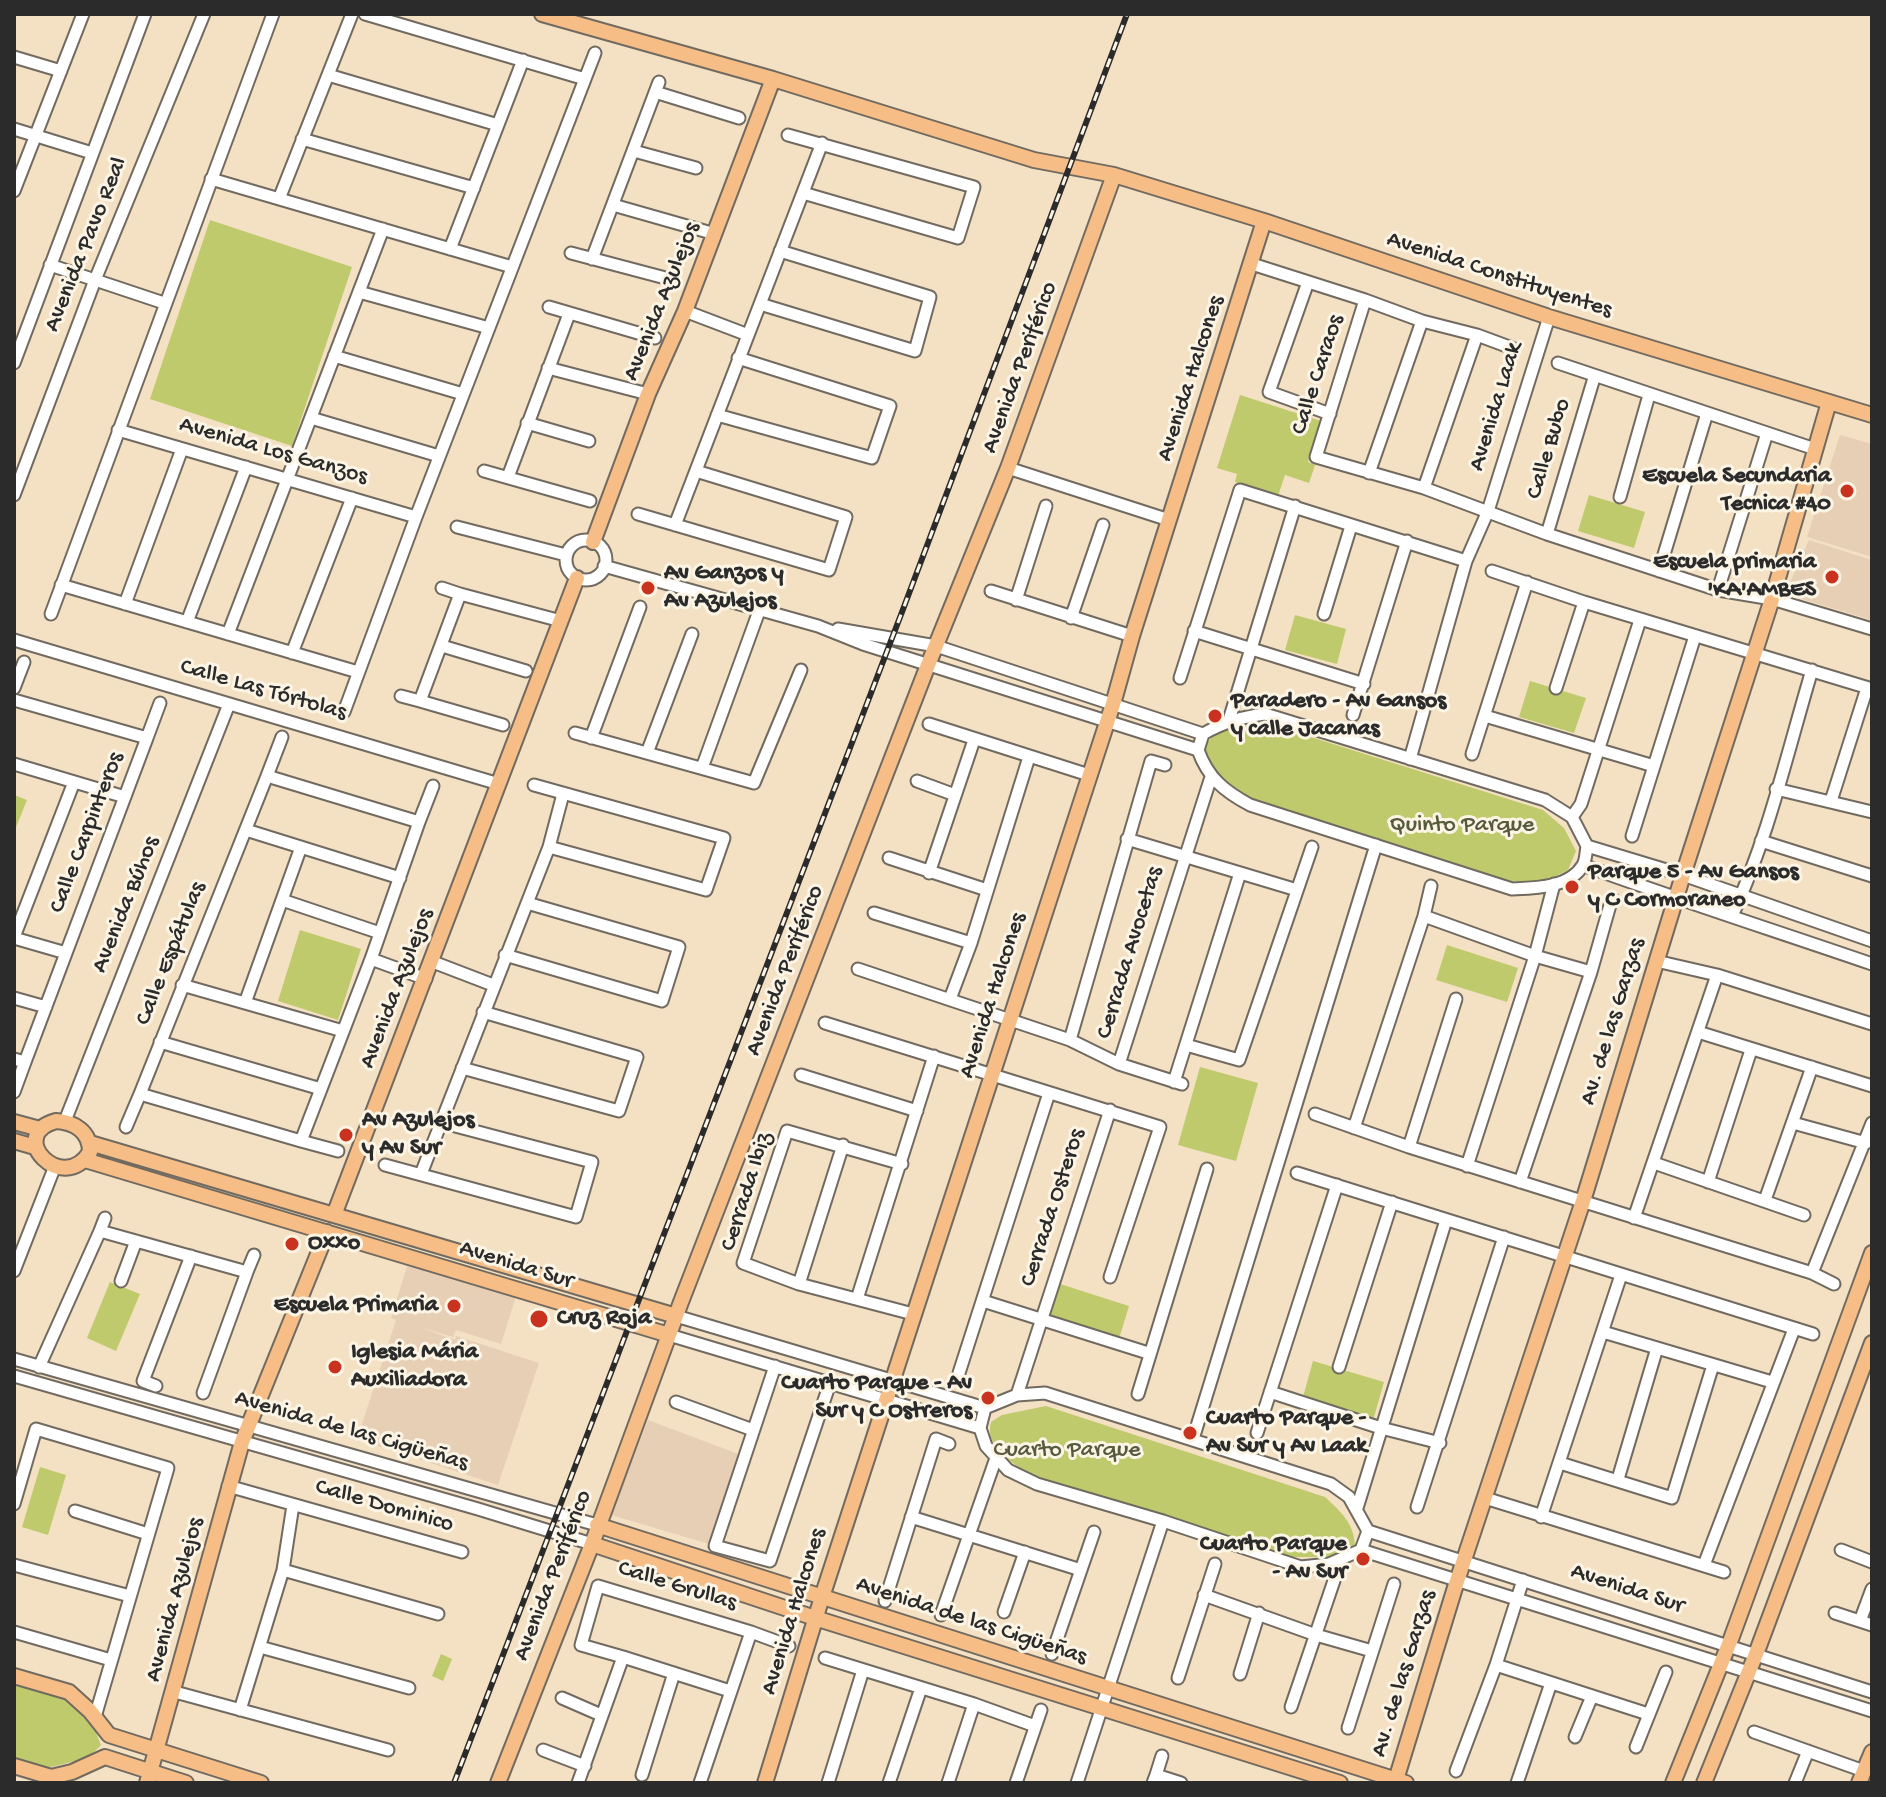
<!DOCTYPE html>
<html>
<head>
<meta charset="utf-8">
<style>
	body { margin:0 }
	#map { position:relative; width:1886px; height:1797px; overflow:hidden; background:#f4e0c3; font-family:"Gochi Hand",sans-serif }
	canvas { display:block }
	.frame { position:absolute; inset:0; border:16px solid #2b2b2b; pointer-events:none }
</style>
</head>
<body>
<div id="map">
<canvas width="1886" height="1797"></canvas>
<div class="frame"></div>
</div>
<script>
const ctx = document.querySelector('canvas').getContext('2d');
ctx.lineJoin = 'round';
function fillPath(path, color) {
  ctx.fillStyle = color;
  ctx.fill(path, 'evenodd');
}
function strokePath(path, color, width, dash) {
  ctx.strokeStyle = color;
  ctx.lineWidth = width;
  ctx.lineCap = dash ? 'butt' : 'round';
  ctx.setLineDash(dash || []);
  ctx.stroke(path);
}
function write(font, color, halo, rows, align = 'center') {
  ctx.font = font + ' "Gochi Hand",sans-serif';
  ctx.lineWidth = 6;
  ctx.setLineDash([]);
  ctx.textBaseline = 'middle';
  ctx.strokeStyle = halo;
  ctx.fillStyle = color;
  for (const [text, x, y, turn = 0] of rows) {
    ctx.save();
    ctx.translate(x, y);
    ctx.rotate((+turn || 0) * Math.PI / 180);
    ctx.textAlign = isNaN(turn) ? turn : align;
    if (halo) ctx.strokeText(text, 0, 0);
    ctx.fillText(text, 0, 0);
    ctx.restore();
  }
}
fillPath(new Path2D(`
	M1840 435 1872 444V557L1807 537Z
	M1809 540 1872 560V620L1785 594Z
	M409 1260 517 1293 501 1344 456 1330 453 1337 419 1327 455 1340 456 1336 539 1363 498 1485 357 1439 396 1320 391 1318Z
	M648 1420 741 1455 709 1544 611 1515Z`), '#e7cfb6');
fillPath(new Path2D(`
	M210 220 352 267 292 446 150 399Z
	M1240 395 1321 421 1308 462 1315 465 1309 483 1285 475 1278 496 1235 482 1237 474 1217 468Z
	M1589 495 1645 512 1634 548 1578 531Z
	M1295 615 1346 629 1337 664 1285 650Z
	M1530 681 1586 698 1574 733 1519 717Z
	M1263 722 1543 810 1564 828 1576 851 1568 870 1546 881H1504L1253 800C1236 790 1185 757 1214 736 1227 727 1248 725 1263 722Z
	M14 795 27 800 14 832Z
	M300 930 361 949 338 1020 278 1001Z
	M1447 945 1518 968 1507 1002 1436 980Z
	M1200 1067 1258 1083 1236 1161 1178 1145Z
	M110 1282 140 1294 116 1351 87 1338Z
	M1060 1284 1129 1306 1118 1342 1049 1321Z
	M1313 1361 1384 1382 1372 1424 1301 1404Z
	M1046 1406 1325 1497C1340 1511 1354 1523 1355 1545L1333 1557H1290L1039 1481C1019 1466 983 1450 991 1422L1002 1415Z
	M40 1467 66 1475 48 1535 22 1527Z
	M441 1654 452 1659 443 1681 432 1676Z
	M14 1682 65 1697 94 1728 101 1745 88 1758 47 1768 14 1759Z`), '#beca6c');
const minor = new Path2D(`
	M365 14 585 79
	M14 57 61 71
	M328 75 498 125
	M655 92 739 118
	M14 129 92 153
	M788 135 974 187 958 238 803 193
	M302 139 474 188
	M634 151 696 168
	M211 179 512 267
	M14 191 83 14
	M279 199 352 14
	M613 205 715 234
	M450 249 523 60
	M571 253 673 280
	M592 259 659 82
	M1252 264 1365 300 1422 321 1477 335 1512 348
	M50 265 164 303
	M1308 282 1269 392 1330 414
	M359 292 489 328
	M1365 300 1316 457 1424 488 1547 534 1718 590 1772 599 1872 629
	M760 304 915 351 930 297 780 251
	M549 307 655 338
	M685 311 748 335
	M334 356 463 394
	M14 363 145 14
	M1558 363 1815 449
	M548 368 648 394
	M717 415 872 458 890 406 738 358
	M311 418 439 456
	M527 423 589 441
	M118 430 416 517
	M1008 468 1169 520
	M484 471 590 501
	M1369 473 1422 321
	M508 477 569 314
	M1424 488 1477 335
	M14 495 95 280 204 14
	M1620 497 1649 395
	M638 514 829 570 846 517 696 471
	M675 525 822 143
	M457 527 566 555
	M1547 534 1594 378
	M566 560a20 20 0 1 1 40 0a20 20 0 1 1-40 0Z
	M604 566 818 626 863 644 1198 750
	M1492 571 1584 602 1872 689
	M1659 571 1707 413
	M61 585 358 672
	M442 588 460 594
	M1718 590 1767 433
	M991 591 1132 636
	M1016 600 1046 506
	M125 604 182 449
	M51 614 273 14
	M1324 614 1351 526
	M1071 618 1103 525
	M187 622 246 467
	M838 629 936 646 1203 734
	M1194 631 1364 684
	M228 634 383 229
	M14 640 499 784
	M442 646 526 671
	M292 653 352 498
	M1180 678 1240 490 1466 561
	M14 688 24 662
	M1556 688 1584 602
	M401 696 420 701
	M14 700 147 738 25 1062 14 1059
	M344 712 416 517 595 53
	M1265 714 1545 800 1572 817 1587 846C1586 851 1586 860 1583 865 1570 888 1534 888 1512 889L1250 805C1224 791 1208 778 1198 750L1203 734C1224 722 1242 717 1265 714Z
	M1353 715 1407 541
	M1485 716 1654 766
	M1229 720 1295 506
	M929 724 1089 775
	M503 725 420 701 460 594 561 621
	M575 733 754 783 801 670
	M147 738 160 703
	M591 738 640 607
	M647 753 692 634
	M1472 754 1527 582
	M1410 759 1466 561 1488 511 1549 317
	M14 764 125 797
	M702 768 759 611
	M267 776 419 822 371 959 301 1141 140 1094Z
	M267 776 282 737
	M917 781 955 795
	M534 785 724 838 706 890 549 847
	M1776 789 1872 812
	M1831 801 1867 688
	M1572 817 1581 804 1640 620
	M419 822 433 786
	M246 830 400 878
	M1632 836 1695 636
	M1127 839 1297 890
	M1761 841 1872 876
	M1587 846 1683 875 1872 941
	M889 858 987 890
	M1583 865C1679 900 1776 931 1872 964
	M929 873 974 740
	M282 900 380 933
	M874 913 971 943
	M1424 916 1535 956 1591 972
	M1732 916C1768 839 1788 750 1812 670
	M14 937 74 782
	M14 938 66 953
	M505 955 662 1001 679 947 527 903
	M371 959 426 979
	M1656 961 1717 975 1872 1024
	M433 962 493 985
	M858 969 1070 1040 1119 1064 1182 1084
	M182 985 343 1031
	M14 998 46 1007
	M950 999 971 943 1029 757
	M245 1003 301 847
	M825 1023 1160 1127 1110 1277
	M1698 1032 1872 1086
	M1070 1040 1151 761 1165 765
	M160 1042 321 1089
	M1186 1045 1239 1060 1312 847
	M1119 1064 1211 777
	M462 1068 619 1111 637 1057 483 1012
	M801 1075 917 1111
	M1174 1082 1240 873
	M14 1092 25 1062
	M1315 1114 1409 1147 1812 1273 1834 1284
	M65 1121 229 704
	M1793 1123 1866 1143
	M126 1127 140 1094
	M1354 1128 1424 916 1431 886
	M301 1141 338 1151
	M1409 1147 1456 999
	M1654 1163 1804 1215
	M902 1164 787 1131 743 1263 799 1284 913 1314
	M385 1165 576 1217 592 1162 440 1122
	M1467 1166 1535 956 1554 884
	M1297 1173 1813 1334
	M421 1174 549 847 563 794
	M1520 1182 1591 972 1612 898
	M1708 1182 1751 1050
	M1765 1200 1812 1067
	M1634 1218 1717 975
	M100 1231 105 1218
	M14 1271 55 1166
	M247 1272 254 1255
	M1812 1273 1872 1123
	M121 1281 136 1241
	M799 1284 843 1145
	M857 1299 934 1056
	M983 1301 1148 1353
	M676 1316 985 1408 1017 1395 1045 1393 1331 1484 1349 1497 1368 1531 1361 1550
	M1603 1332 1772 1382
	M669 1335 980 1428
	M14 1359 597 1525
	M775 1366 715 1546 770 1561 830 1383
	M39 1367 100 1231 247 1272 203 1393
	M1339 1367 1392 1202
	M959 1373 1049 1093
	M14 1376 478 1509 592 1544
	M156 1386 143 1381 191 1256
	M1270 1392 1381 1428 1440 1443
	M1138 1394 1207 1169
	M1017 1395 1110 1110
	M676 1402 753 1430
	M985 1408 980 1428 986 1446 1008 1470 1037 1484 1163 1521 1301 1567 1329 1564 1361 1550 1872 1711
	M1257 1433 1337 1185
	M1193 1439 1376 845
	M1560 1463 1672 1498 1713 1365
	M1618 1479 1657 1348
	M228 1486 462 1552
	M1485 1498 1724 1572
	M14 1504 36 1429 168 1468 95 1717
	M1417 1507 1504 1237
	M1357 1508 1446 1220
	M75 1511 148 1534
	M911 1517 1081 1570
	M1541 1517 1621 1275
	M1368 1531 1872 1692
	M1841 1550 1872 1562
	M14 1565 130 1596
	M1704 1565 1794 1329
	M283 1570 438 1614
	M1204 1595 1316 1635 1372 1651
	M885 1601 936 1439 949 1444
	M1004 1612 1025 1552
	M1835 1613 1872 1625
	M941 1615 996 1458
	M1860 1621 1872 1589
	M14 1632 111 1660
	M751 1632 789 1646
	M260 1647 409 1688
	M1052 1654 1094 1532
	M623 1657 730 1691
	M825 1658 974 1704 1035 1726
	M1496 1665 1648 1714
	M1240 1674 1259 1613
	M1178 1678 1215 1564
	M175 1692 388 1750
	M562 1698 601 1715
	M1291 1707 1341 1560
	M240 1710 283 1570 293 1505
	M1348 1728 1394 1584
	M1754 1732 1864 1771
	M1575 1737 1592 1696
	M1636 1747 1666 1672
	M543 1750 585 1766
	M1456 1771 1496 1665 1523 1580
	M642 1775 674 1673
	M1156 1775 1162 1756
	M578 1783 623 1657 581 1645 598 1586 751 1632 700 1783
	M828 1783 863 1670
	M889 1783 921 1688
	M948 1783 974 1704
	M1016 1783 1041 1710
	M1077 1783 1163 1521
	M1153 1783 1156 1775 1181 1783
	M1517 1783 1551 1683
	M1795 1783 1808 1751`);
const major = new Path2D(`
	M542 14 773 79 1034 160 1114 175 1264 221 1549 317 1872 415
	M593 542 648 394 685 311 773 79
	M56 1121C75 1122 90 1132 90 1152 62 1196 5 1135 56 1121Z
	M14 1122 40 1129
	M14 1141 35 1147
	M90 1143 676 1316
	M85 1160 669 1335
	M334 1215 577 578
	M597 1525 1406 1783
	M592 1544 815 1618 1340 1783
	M14 1676 69 1692 90 1711 109 1735 261 1783
	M14 1766 51 1777 72 1772 105 1757 186 1783
	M147 1783 242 1442 327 1232
	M498 1783 592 1544 681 1302 928 665 1008 468 1114 175
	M765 1783 822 1597 1113 704 1132 636 1264 221
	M1395 1783 1457 1581 1583 1201 1683 875 1772 599 1829 402
	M1673 1783 1731 1639 1872 1253
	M1704 1783 1756 1654 1872 1343
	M1859 1783 1872 1752`);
strokePath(minor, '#716a60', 15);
strokePath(major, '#716a60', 18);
strokePath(minor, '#fff', 11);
strokePath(major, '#f6be86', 14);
const rail = new Path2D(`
	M454 1783 902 612 1127 14`);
strokePath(rail, '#2b2b2b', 6);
strokePath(rail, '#fcf5e5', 3, [9]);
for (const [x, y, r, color] of [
	[1847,491,8,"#c8321e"],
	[1832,577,8,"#c8321e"],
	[648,588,8,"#c8321e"],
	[1215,716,8,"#c8321e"],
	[1572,887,8,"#c8321e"],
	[346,1135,8,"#c8321e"],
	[292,1244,8,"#c8321e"],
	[454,1306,8,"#c8321e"],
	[539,1319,10,"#c8321e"],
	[335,1367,8,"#c8321e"],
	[988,1398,8,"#c8321e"],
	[1190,1433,8,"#c8321e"],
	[1363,1559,8,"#c8321e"]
]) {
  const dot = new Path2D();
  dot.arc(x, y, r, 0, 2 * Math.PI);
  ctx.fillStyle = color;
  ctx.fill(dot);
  strokePath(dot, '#fcf5e5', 3);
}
write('24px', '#2b2b2b', '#fcf5e5', [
	["Avenida Pavo Real",87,245,-68],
	["Avenida Constituyentes",1499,276,18],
	["Avenida Azulejos",663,302,-68],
	["Avenida Periférico",1021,368,-70],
	["Calle Caraos",1319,375,-72],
	["Avenida Halcones",1192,379,-72],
	["Avenida Laak",1497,407,-73],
	["Calle Bubo",1550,449,-73],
	["Avenida Los Ganzos",273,452,16],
	["Calle Las Tórtolas",263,691,16],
	["Calle Carpinteros",88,833,-69],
	["Avenida Búhos",127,905,-68],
	["Cerrada Avocetas",1131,953,-73],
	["Calle Espátulas",172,954,-68],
	["Avenida Periférico",786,971,-69],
	["Avenida Azulejos",398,989,-69],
	["Avenida Halcones",994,996,-72],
	["Av. de las Garzas",1614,1022,-73],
	["Cerrada Ibiz",748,1192,-72],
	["Cerrada Osteros",1054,1208,-72],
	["Avenida Sur",516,1266,17],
	["Avenida de las Cigüeñas",351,1432,16],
	["Calle Dominico",384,1507,16],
	["Avenida Periférico",554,1576,-69],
	["Calle Grullas",677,1587,17],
	["Avenida Sur",1627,1590,18],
	["Avenida Azulejos",176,1600,-75],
	["Avenida Halcones",795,1612,-73],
	["Avenida de las Cigüeñas",971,1622,18],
	["Av. de las Garzas",1405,1674,-73]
]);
write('bold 24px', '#2b2b2b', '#fcf5e5', [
	["Escuela Secundaria",1831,477,"right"],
	["Tecnica #40",1831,505,"right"],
	["Escuela primaria",1816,563,"right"],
	["'KA'AMBES",1816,591,"right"],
	["Av Ganzos y",664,574],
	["Av Azulejos",664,602],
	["Paradero - Av Gansos",1231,702],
	["y calle Jacanas",1231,730],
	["Parque 5 - Av Gansos",1588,873],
	["y C Cormoraneo",1588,901],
	["Av Azulejos",362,1121],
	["y Av Sur",362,1149],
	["Oxxo",308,1244],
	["Escuela Primaria",438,1306,"right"],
	["Cruz Roja",557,1319],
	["Iglesia Mária",351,1353],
	["Auxiliadora",351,1381],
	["Cuarto Parque - Av",972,1384,"right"],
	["Sur y C Ostreros",972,1412,"right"],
	["Cuarto Parque -",1206,1419],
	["Av Sur y Av Laak",1206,1447],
	["Cuarto Parque",1347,1545,"right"],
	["- Av Sur",1347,1573,"right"]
], 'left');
write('24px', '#575b3e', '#fcf5e5', [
	["Quinto Parque",1462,826],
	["Cuarto Parque",1067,1451]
]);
</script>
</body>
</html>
